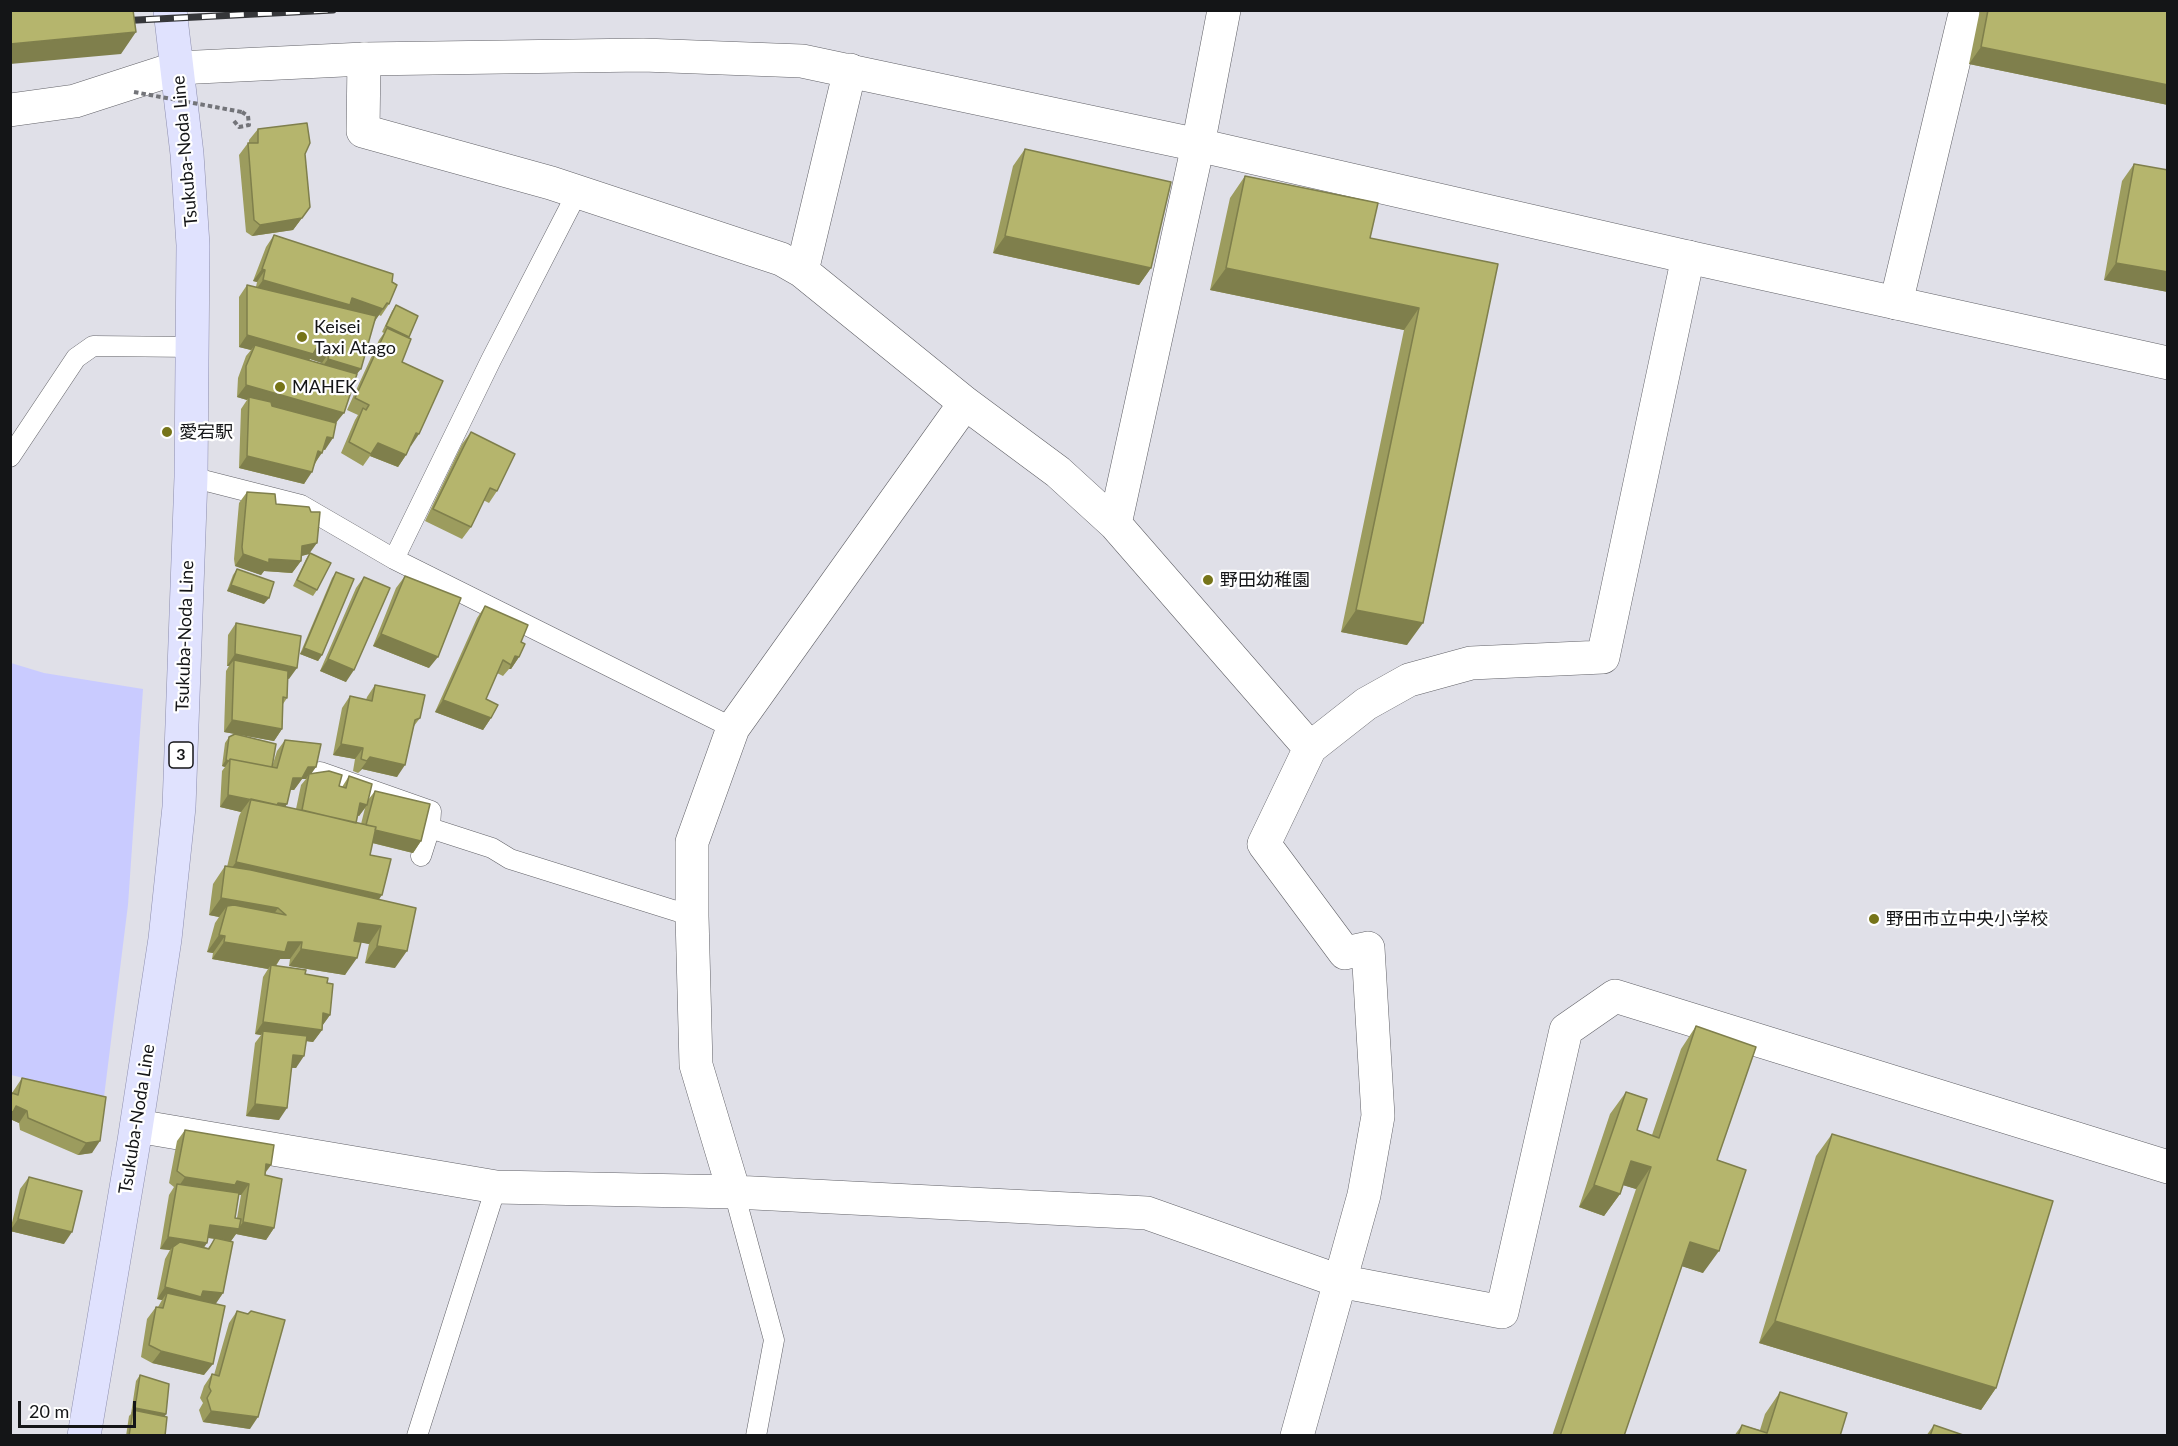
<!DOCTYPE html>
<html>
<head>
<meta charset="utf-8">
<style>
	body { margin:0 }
	#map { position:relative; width:2178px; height:1446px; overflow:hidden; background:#e0e0e8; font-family:Lato,sans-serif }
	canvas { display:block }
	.frame { position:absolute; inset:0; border:12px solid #141517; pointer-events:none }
	.scale { position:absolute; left:18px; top:1401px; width:118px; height:27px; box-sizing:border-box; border:3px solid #141517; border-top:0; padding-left:8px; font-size:18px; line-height:21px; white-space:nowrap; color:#141517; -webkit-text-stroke:4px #fff; paint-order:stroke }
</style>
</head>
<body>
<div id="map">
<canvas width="2178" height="1446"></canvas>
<div class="frame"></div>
<div class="scale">20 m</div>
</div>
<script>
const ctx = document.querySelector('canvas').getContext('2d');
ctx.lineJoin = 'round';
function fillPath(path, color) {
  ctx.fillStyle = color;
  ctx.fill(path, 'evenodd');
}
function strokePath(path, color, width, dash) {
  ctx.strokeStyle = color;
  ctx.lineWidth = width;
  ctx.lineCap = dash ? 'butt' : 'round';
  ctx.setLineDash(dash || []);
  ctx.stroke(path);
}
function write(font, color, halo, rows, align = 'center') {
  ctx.font = font + ' Lato,"Noto Sans JP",sans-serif';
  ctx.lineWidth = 4.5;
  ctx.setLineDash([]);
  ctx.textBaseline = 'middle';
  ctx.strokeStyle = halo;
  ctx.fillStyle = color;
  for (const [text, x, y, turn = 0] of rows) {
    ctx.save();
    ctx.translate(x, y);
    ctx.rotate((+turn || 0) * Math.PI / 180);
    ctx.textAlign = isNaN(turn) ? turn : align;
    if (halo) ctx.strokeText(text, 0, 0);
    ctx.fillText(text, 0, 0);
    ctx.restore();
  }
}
fillPath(new Path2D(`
	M11 663 44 673 143 689 128 905 104 1097 11 1075Z`), '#c9cbff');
const service = new Path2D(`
	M10 457 76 358 93 346 194 347
	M191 477 301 505 394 559 733 728
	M394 559 491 360 577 193
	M320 772 431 811 430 828 492 848 510 859 692 916
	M421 856 430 828
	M734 1192 774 1340 756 1436
	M417 1436 496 1187`);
const minor = new Path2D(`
	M364 59 363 131 551 183 781 259 802 271 965 403 1058 472 1115 524 1310 748
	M10 110 75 101 177 68
	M802 271 850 70
	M1896 303 1964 18
	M1115 524 1198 145 1224 10
	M137 1126 496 1187 734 1192 1147 1213 1339 1281 1502 1312 1566 1030 1615 996 2168 1167
	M734 1192 696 1065 692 916V842L733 728 965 403
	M1297 1436 1364 1195 1378 1116 1368 948 1345 953 1264 844 1310 748 1366 704 1409 680 1471 663 1603 657 1688 257`);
const tertiary = new Path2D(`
	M177 68 364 59 643 55 802 61 1198 145 1688 257 2168 363`);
const primary = new Path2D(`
	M84 1436 134 1141 165 939 179 807 191 477 193 245 187 154 170 10`);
strokePath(service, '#626268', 21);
strokePath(minor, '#626268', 34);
strokePath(tertiary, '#626268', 34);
strokePath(primary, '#8c8dad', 34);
strokePath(new Path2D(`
	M234 121 239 127 249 125 248 116 242 112`), '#737479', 4, [4.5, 3]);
strokePath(service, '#fff', 20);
strokePath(minor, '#fff', 33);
strokePath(tertiary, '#fff', 33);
strokePath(primary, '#e0e2fe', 33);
const rail = new Path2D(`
	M118 21 333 10`);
strokePath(rail, '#36373a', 7);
strokePath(rail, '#fff', 4.5, [14]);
strokePath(new Path2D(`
	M134 92 242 112`), '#737479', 4, [4.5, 3]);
fillPath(new Path2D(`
	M1980 10H2168V105L1969 64Z
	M258 129 305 154 310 207 293 230 252 236 246 232 239 155 248 143H249V140Z
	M1025 149 1151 268 1139 285 993 253 1013 166Z
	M2134 164 2168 292 2104 280 2122 181Z
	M1245 176 1370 238 1498 264 1407 645 1341 632 1404 330 1210 290 1230 198Z
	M274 235 392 282 389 304 381 316 379 315 375 320 357 374 336 424 325 450 323 449 315 464 304 484 239 468 241 409 247 400 237 397 238 378 246 356 251 350 239 347V297L247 285 256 287 257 282 253 281 266 247ZM310 359 322 363 321 364 309 360Z
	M396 305 408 337 402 362 411 446H410L406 455 398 467 370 456 363 466 341 453 355 420 358 415 347 410 379 340 384 333 382 332 392 311Z
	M471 432 497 491 489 503 483 500 471 527 462 539 425 521 462 444Z
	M247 492 276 504 310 553 317 590 313 596 293 586 306 559 309 554 301 556V561L292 573 264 571 261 575 235 566 234 559 239 503Z
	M237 569 264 604 227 591 233 575Z
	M336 572 322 655 318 661 300 654 332 578Z
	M405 576 429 668 373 646 396 588Z
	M364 577 346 682 320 671 356 588Z
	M485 606 521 642 519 657 511 669H509L503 676 497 673 486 699 491 718 483 730 435 712 477 618Z
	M236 623 289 679H288L287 698 283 704 282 729 274 741 224 732 226 671 229 666H227L228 635Z
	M375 685 420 718 414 726 397 777 362 769 358 773 353 771 355 759 333 755 342 708 350 696 366 700 367 697Z
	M229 737 272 767 277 751 285 740 316 767 311 773 342 787 349 776 368 800 375 791 421 841 413 853 372 843 370 855 379 899 395 968 365 963 369 944 361 942 345 975 289 966 290 959H280L276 966 305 974 330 1015 322 1026V1030L313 1042 306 1041 296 1068H292L279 1120 246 1116 255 1043 261 1035 255 1034 263 977 268 969 212 959 213 953 207 952 215 923 219 917 209 915 213 884 225 866 227 867 239 816 241 812 220 807 222 771 225 767 222 766 225 743ZM302 779H306L301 785 296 809 285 807 287 804 290 790H294ZM365 808 361 824 356 823 357 816H359Z
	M1696 1026 1717 1160 1703 1273 1682 1266 1624 1436H1552L1636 1189 1623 1185 1620 1194 1604 1216 1579 1207 1610 1114 1626 1092 1637 1130 1652 1135 1681 1049Z
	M22 1078 106 1097 92 1153 78 1155 20 1130 19 1123 10 1119V1096Z
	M185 1130 271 1165 266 1172 265 1175 274 1228 266 1240 236 1234 231 1241 223 1293 215 1304 204 1375 152 1363 141 1357 147 1319 156 1307H158L162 1300 157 1299 165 1259 170 1250 160 1249 169 1195 174 1187 169 1183 177 1141ZM239 1195H241L237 1218H235ZM208 1238 215 1239 208 1248 204 1247Z
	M1832 1134 1996 1388 1981 1410 1759 1343 1816 1156Z
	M29 1177 64 1244 10 1231 20 1189Z
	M237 1311 250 1429 203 1422 199 1410 203 1403 200 1398 204 1386 212 1374 214 1375 229 1323Z
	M140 1375 166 1414 165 1416V1436H126L129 1416 131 1414 136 1381Z
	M1780 1392 1840 1436H1734L1742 1425 1760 1430 1765 1414Z
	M1934 1425 1966 1436H1926Z`), '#9c9c5e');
fillPath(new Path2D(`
	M136 32 121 54 10 64V44Z
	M1981 47 2168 85V105L1969 64Z
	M302 218 293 230 252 236 260 225Z
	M1005 236 1151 268 1139 285 993 253Z
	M2116 263 2168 272V292L2104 280Z
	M1226 268 1419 308 1404 330 1210 290Z
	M262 269 265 270 257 282 253 281Z
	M263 280 352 298 383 309 375 321 255 291Z
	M247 335 317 347 330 351 322 363 310 359 305 366 255 345 251 350 239 347Z
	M328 359 361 369 352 380 319 371Z
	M246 385 344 413 335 424 249 400V397L247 400 237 397Z
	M416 433 419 434 411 446 408 445Z
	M327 437 333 438 325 450 319 448Z
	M378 443 406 455 398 467 370 456Z
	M318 451 322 453 314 464Z
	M247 456 312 472 304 484 239 468Z
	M317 543 309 554 294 558 302 546Z
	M243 554 269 559 301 561 292 573 264 571 261 575 235 566Z
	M231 585 269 598 264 604 227 591Z
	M1356 610 1423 623 1407 645 1341 632Z
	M381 634 438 657 429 668 373 646Z
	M304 648 322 655 318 661 300 654Z
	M235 654 297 668 289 679 234 667V660L229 666H227Z
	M515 656 519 657 511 669H509Z
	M328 659 354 670 346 682 320 671Z
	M443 700 491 718 483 730 435 712Z
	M232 720 282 729 274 741 224 732Z
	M341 744 363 748 355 759 333 755Z
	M370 757 405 765 397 777 362 769 358 773Z
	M226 760 229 761 225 767 222 766Z
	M308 767H316L309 777V774L306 779H302L294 790 284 789 293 778Z
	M228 795 250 800 241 812 220 807Z
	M278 803 287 804 279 815 247 813Z
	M360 803 367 805 359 816 351 814Z
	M366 828 421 841 413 853 357 839Z
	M236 862 382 895 370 912 224 879Z
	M221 898 278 908 266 926 227 906 219 917 209 915Z
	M358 923 381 926 369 944 346 940Z
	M219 935 225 936 213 953 207 952Z
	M224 942H302L290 959H280L273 969 271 965 268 969 212 959Z
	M377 946 407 951 395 968 365 963Z
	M301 949 357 958 345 975 289 966Z
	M323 1013 330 1015 322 1026Z
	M263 1022 322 1030 313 1042 263 1035V1031L261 1035 255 1034Z
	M293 1055 304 1056 296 1068 285 1067Z
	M255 1104 287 1108 279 1120 246 1116Z
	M16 1106 27 1111 19 1123 10 1119V1115Z
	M100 1141 92 1153 78 1155 86 1143Z
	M1631 1161 1651 1167 1636 1189 1616 1183Z
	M266 1164 271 1165 262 1176Z
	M185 1177 237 1181 249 1184 241 1195 230 1193 177 1189Z
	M1594 1185 1620 1194 1604 1216 1579 1207Z
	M18 1219 72 1232 64 1244 10 1231Z
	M243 1222 274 1228 266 1240 236 1234 231 1241 202 1237 210 1225 238 1229Z
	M168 1237 207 1243 199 1255 173 1247 170 1250 160 1249Z
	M1690 1242 1719 1251 1703 1273 1675 1264Z
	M165 1287 203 1291 223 1293 215 1305 167 1293 162 1300 157 1299Z
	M1775 1321 1996 1388 1981 1410 1759 1343Z
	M161 1351 213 1364 204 1375 152 1363Z
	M135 1408 166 1414 162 1420 133 1410 131 1414Z
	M211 1411 258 1417 250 1429 203 1422Z`), '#7f7f4c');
const building = new Path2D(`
	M10 10H133L136 32 10 44Z
	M1988 10H2168V85L1981 47Z
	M307 123 310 143 305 154 310 207 302 218 260 225 254 220 248 143H258V129Z
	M1025 149 1171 182 1151 268 1005 236Z
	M2134 164 2168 170V272L2116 263Z
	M1245 176 1378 203 1370 238 1498 264 1423 623 1356 610 1419 308 1226 268Z
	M274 235 393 274 392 282 397 285 389 304 387 303 383 309 352 298 350 305 263 280 265 270 262 269Z
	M247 285 376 316 361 369 328 359 330 351 317 347 313 354 247 335Z
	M396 305 418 316 409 337 386 326Z
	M387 328 411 339 402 362 443 381 419 434 416 433 406 455 378 443 371 454 349 442 363 408 366 410 369 405 355 398Z
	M255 345 357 374 344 413 246 385V366Z
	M249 397 271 402 272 406 336 423 333 438 327 437 322 453 318 451 312 472 247 456Z
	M471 432 515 454 497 491 490 488 471 527 433 509Z
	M247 492 275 494 276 504 309 507 311 512H320L317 543 302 546 301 561 269 559V563L243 554 242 547Z
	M310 553 331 563 317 590 297 580Z
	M237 569 274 582 269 598 231 585Z
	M336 572 354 579 322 655 304 648Z
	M405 576 461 598 438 657 381 634Z
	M364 577 390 588 354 670 328 659Z
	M485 606 528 625 521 642 525 644 519 657 515 656 511 665 503 660 486 699 498 705 491 718 443 700Z
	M236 623 301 636 297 668 235 654Z
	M234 660 288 671 287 698 283 697 282 729 232 720Z
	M375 685 425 695 420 718 415 720 405 765 370 757 367 761 361 759 363 748 341 744 350 696 372 701Z
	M235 734 276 744 272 767 230 759 229 761 226 760 229 737Z
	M285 740 321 744 316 767H308L302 778H293L287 804 278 803 277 805 228 795 230 759 277 768Z
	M329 771 342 775 339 786 346 788 349 776 372 784 367 805 360 803 356 823 302 810 309 774Z
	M375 791 430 804 421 841 375 830 376 827 366 825Z
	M251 799 376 827 370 855 391 859 382 895 236 862Z
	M225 866 251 870 416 908 407 951 377 946 381 926 358 923 354 941 361 942 357 958 301 949 302 942H288L285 952 224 942 225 936 219 935 227 906 234 905 286 915 278 908 221 898Z
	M271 965 306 970 305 974 328 978 327 983 333 984 330 1015 323 1013 322 1030 263 1022Z
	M1696 1026 1756 1047 1717 1160 1746 1170 1719 1251 1690 1242 1624 1436H1560L1651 1167 1631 1161 1620 1194 1594 1185 1626 1092 1647 1099 1637 1130 1659 1138Z
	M263 1031 307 1036 304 1056 293 1055 287 1108 255 1104Z
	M22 1078 106 1097 100 1141 86 1143 28 1118 27 1111 16 1106 13 1112 10 1111V1099L12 1093 18 1095Z
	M185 1130 274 1145 271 1165 266 1164 265 1175 282 1179 274 1228 243 1222 249 1184 237 1181 235 1185 185 1177 177 1171Z
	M1832 1134 2053 1201 1996 1388 1775 1321Z
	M29 1177 82 1191 72 1232 18 1219Z
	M177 1184 239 1193 235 1218 241 1219 239 1229 210 1225 207 1243 168 1237Z
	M215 1238 233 1242 223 1293 203 1291 201 1297 165 1287 173 1247 180 1242 209 1249Z
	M167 1293 225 1306 213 1364 161 1351 149 1345 156 1307 163 1308Z
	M237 1311 248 1314 251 1311 285 1320 258 1417 211 1411 207 1398 211 1391 209 1387 212 1374 219 1376Z
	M140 1375 169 1384 166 1414 135 1408Z
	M1780 1392 1847 1413 1840 1436H1738L1742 1425 1767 1433Z
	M133 1410 167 1417 165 1436H129Z
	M1934 1425 1966 1436H1930Z`);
fillPath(building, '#b5b56d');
strokePath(building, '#7f7f4c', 1.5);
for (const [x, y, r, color] of [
	[302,337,6,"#767419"],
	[280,387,6,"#767419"],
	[167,432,6,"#767419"],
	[1208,580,6,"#767419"],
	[1874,919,6,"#767419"]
]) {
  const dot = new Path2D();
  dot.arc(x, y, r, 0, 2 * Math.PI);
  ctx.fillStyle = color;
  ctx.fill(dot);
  strokePath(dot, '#fff', 2);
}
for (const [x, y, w] of [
	[181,755,24]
]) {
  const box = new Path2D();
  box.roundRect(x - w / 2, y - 13, w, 26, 4.5);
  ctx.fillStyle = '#fff';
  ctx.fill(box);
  strokePath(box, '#141517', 1.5);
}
write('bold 16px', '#141517', null, [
	["3",181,755]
]);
write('18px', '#141517', '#fff', [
	["Tsukuba-Noda Line",185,151,-95],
	["Tsukuba-Noda Line",185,636,-88],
	["Tsukuba-Noda Line",137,1119,-81]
]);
write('18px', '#141517', '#fff', [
	["Keisei",314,327],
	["Taxi Atago",314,348],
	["MAHEK",292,387],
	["愛宕駅",179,432],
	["野田幼稚園",1220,580],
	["野田市立中央小学校",1886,919]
], 'left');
</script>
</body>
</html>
